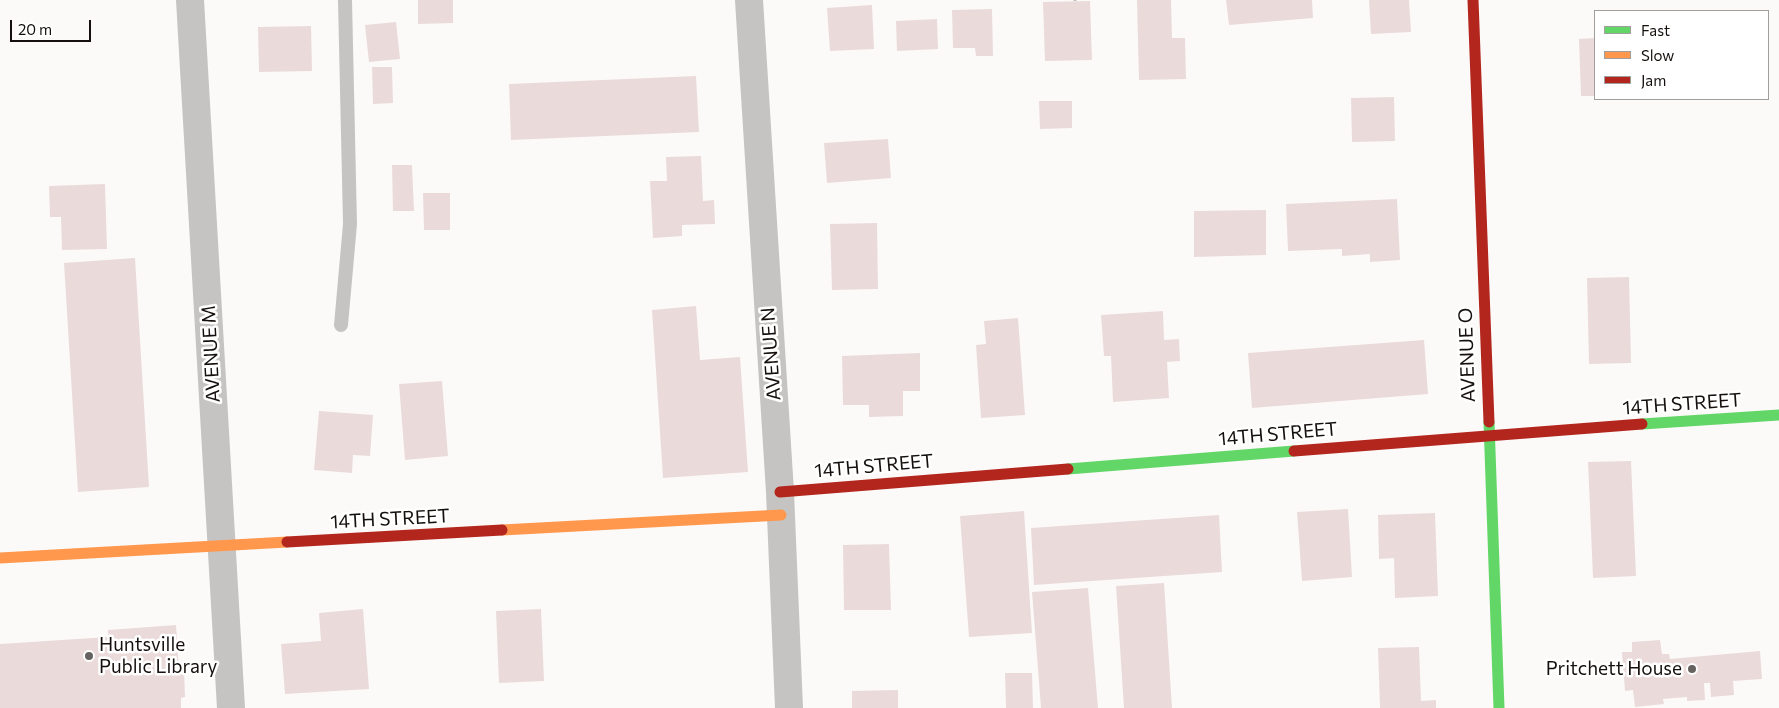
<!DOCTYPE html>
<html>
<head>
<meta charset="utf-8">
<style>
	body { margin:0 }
	#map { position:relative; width:1779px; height:708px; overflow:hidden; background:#fcfaf9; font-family:Commissioner,sans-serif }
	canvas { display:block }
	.legend { position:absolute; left:1594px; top:10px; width:175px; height:90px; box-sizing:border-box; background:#fff; border:1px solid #a19f9e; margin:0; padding:6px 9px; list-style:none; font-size:15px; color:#15100d }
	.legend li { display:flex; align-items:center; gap:10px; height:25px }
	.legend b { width:25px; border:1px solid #a19f9e }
	.scale { position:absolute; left:10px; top:20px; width:81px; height:22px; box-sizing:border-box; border:2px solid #15100d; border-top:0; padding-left:6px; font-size:15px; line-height:18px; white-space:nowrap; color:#15100d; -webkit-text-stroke:4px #fff; paint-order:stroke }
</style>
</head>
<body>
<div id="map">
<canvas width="1779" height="708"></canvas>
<ul class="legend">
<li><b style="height:6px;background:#63d668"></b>Fast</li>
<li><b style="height:6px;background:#ff974d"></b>Slow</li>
<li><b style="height:6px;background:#b3261e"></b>Jam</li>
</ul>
<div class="scale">20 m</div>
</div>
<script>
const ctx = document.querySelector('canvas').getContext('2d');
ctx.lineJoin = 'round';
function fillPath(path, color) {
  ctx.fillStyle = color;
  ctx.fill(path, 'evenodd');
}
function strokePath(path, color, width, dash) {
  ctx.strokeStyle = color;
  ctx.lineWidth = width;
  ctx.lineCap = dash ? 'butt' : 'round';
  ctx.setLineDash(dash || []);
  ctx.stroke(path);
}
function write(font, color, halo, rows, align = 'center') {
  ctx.font = font + ' Commissioner,sans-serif';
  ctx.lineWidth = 5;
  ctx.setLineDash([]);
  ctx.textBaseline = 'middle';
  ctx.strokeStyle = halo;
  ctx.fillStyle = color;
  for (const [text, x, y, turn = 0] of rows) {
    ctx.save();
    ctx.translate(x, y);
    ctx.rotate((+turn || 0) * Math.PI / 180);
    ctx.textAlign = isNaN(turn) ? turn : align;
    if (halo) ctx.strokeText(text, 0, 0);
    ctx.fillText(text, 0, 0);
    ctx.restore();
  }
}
fillPath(new Path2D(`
	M418 0H453V23L418 24Z
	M1137 0H1171L1172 38H1185L1186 79 1139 80Z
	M1226 0H1312L1313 18 1229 25Z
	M1369 0H1409L1411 32 1371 34Z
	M1090 1 1092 60 1045 61 1043 2Z
	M872 5 874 49 830 51 827 8Z
	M992 9 993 56H976L975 48H953L952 10Z
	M937 19 938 49 897 51 896 21Z
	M396 22 400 59 369 62 365 25Z
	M311 26 312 71 259 72 258 27Z
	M1595 38V96H1581L1579 39Z
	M372 67H392L393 103 373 104Z
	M696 76 699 132 511 140 509 84Z
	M1394 97 1395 141 1352 142 1351 98Z
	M1039 101H1072V128L1040 129Z
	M888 139 891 178 827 183 824 143Z
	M701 156 703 201 714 200 715 224 682 225V236L653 238 650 181H667L666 157Z
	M392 165H412L414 211H393Z
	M105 184 107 249 62 250 61 217H50L49 186Z
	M423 193H450V230H424Z
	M1397 199 1400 260 1370 262V254L1342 256V249L1288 251 1286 204Z
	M1266 210V255L1194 257V211Z
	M877 223 878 289 832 290 830 224Z
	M135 258 149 487 78 492 64 263Z
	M1629 277 1631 363 1589 364 1587 278Z
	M696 306 700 360 740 357 748 472 663 478 652 310Z
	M1163 311 1164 340 1179 339 1180 361 1167 362 1169 398 1113 402 1111 356H1104L1101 315Z
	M1018 318 1025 415 981 418 976 345 986 344 984 321Z
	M1424 340 1428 394 1252 408 1248 353Z
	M920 353V391H903V416L869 417V405H843L842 356Z
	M442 381 448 456 405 460 399 384Z
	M319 411 373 415 370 456 353 455 352 473 314 470Z
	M1631 461 1636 576 1593 578 1588 462Z
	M1348 509 1352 577 1302 581 1297 512Z
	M1024 511 1032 633 969 637 960 516Z
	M1435 513 1438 596 1395 598 1394 558 1379 559 1378 515Z
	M1219 515 1222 572 1034 585 1031 528Z
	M889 544 891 610H844L843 545Z
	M1164 583 1172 708H1124L1116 586Z
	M1088 588 1098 708H1041L1032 592Z
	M363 609 369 689 285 694 281 644 321 641 319 613Z
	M541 609 544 681 499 683 496 611Z
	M176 625 179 670 184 669 185 697 181 698V708H0V644L108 637V630Z
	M1660 640 1662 654H1669L1670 659 1760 651 1762 679 1733 681 1734 695 1711 697 1710 683H1704L1705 700 1687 701V697L1663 699 1664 704 1635 707 1633 690 1625 691 1622 652H1632V642Z
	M1419 647 1421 701 1436 700V708H1380L1378 648Z
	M1005 673H1032L1033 708H1006Z
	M898 690V708H852V691Z`), '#eadbda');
strokePath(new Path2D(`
	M1075 0V1`), '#c0bebd', 3, [2.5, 4]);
strokePath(new Path2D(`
	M341 325 350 224 345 0`), '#c6c4c3', 14);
strokePath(new Path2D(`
	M190 0 231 708
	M749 0 780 492 789 708`), '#c6c4c3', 28);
strokePath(new Path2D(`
	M1489 422 1499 708
	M1642 424 1779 415
	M1068 469 1294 451`), '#63d668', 11);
strokePath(new Path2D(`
	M502 530 781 515
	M0 558 287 542`), '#ff974d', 11);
strokePath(new Path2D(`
	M1473 0 1489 422
	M1294 451 1642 424
	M780 492 1068 469
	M287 542 502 530`), '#b3261e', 11);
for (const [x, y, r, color] of [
	[89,656,5,"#666260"],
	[1692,669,5,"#666260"]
]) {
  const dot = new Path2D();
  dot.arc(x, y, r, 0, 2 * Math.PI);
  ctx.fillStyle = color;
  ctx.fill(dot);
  strokePath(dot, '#fff', 2);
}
write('19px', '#15100d', '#fff', [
	["AVENUE M",211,354,-93],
	["AVENUE N",771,354,-94],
	["AVENUE O",1467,355,-92],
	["14TH STREET",1682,404,-4],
	["14TH STREET",1278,434,-5],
	["14TH STREET",874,466,-5],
	["14TH STREET",390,519,-3]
]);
write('19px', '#15100d', '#fff', [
	["Huntsville",99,645],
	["Public Library",99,667],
	["Pritchett House",1682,669,"right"]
], 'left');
</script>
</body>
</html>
